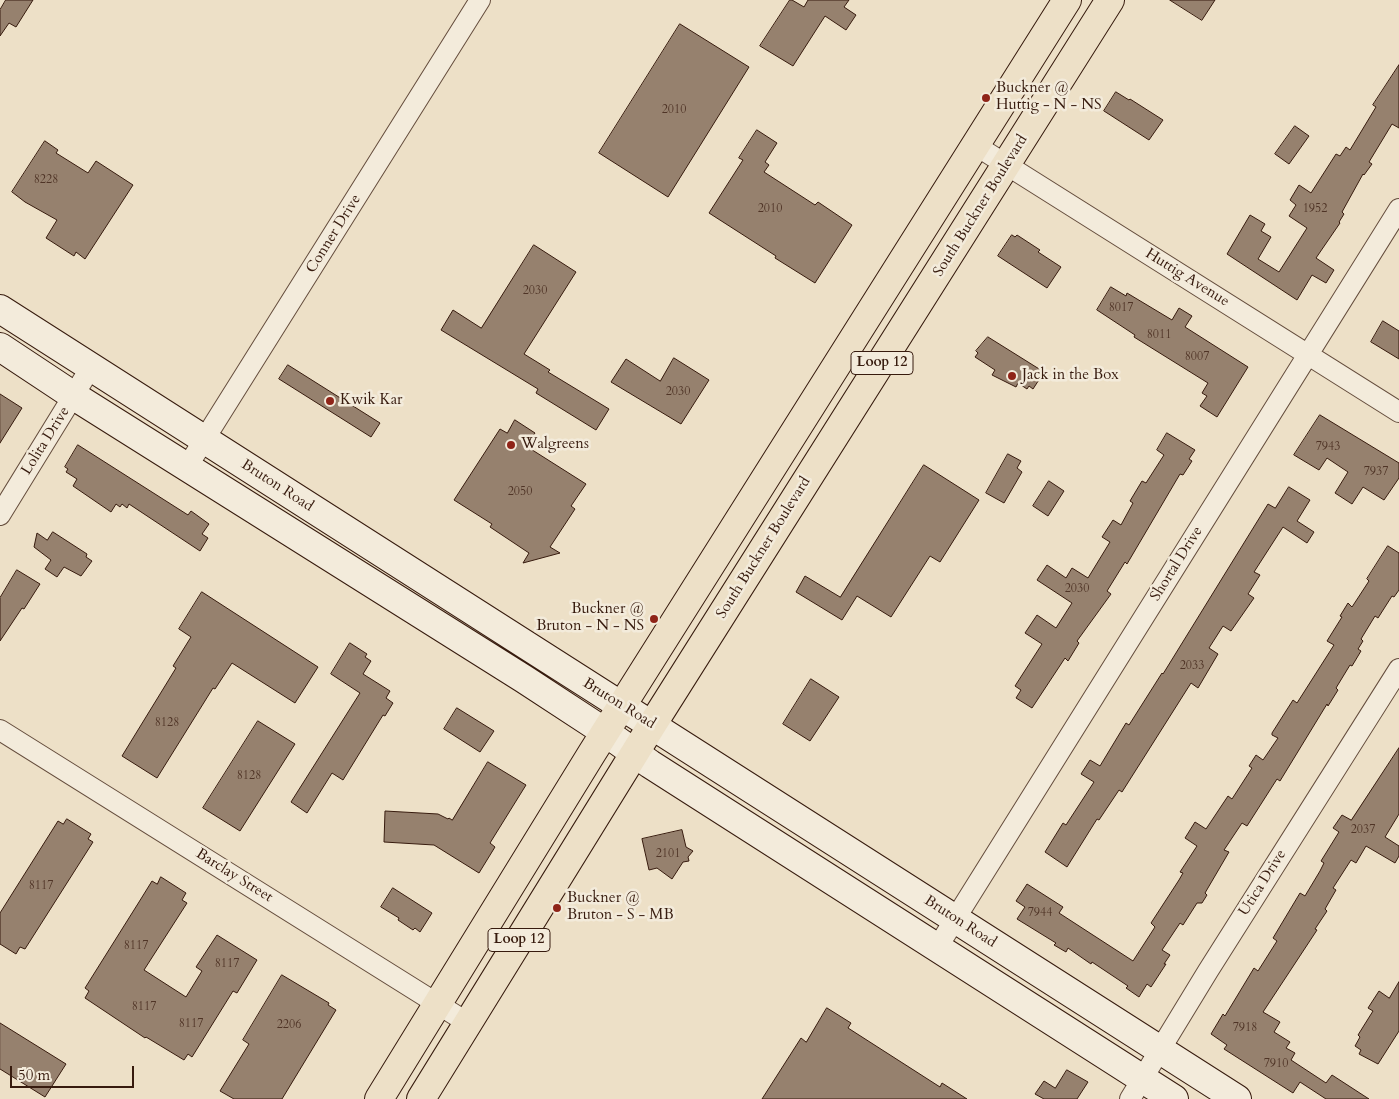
<!DOCTYPE html>
<html>
<head>
<meta charset="utf-8">
<style>
	body { margin:0 }
	#map { position:relative; width:1399px; height:1099px; overflow:hidden; background:#ede0c7; font-family:Cardo,serif }
	canvas { display:block }
	.scale { position:absolute; left:10px; top:1066px; width:124px; height:22px; box-sizing:border-box; border:2px solid #371b0e; border-top:0; padding-left:6px; font-size:15px; line-height:18px; white-space:nowrap; color:#371b0e; -webkit-text-stroke:4px #f3ebdb; paint-order:stroke }
</style>
</head>
<body>
<div id="map">
<canvas width="1399" height="1099"></canvas>
<div class="scale">50 m</div>
</div>
<script>
const ctx = document.querySelector('canvas').getContext('2d');
ctx.lineJoin = 'round';
function fillPath(path, color) {
  ctx.fillStyle = color;
  ctx.fill(path, 'evenodd');
}
function strokePath(path, color, width, dash) {
  ctx.strokeStyle = color;
  ctx.lineWidth = width;
  ctx.lineCap = dash ? 'butt' : 'round';
  ctx.setLineDash(dash || []);
  ctx.stroke(path);
}
function write(font, color, halo, rows, align = 'center') {
  ctx.font = font + ' Cardo,serif';
  ctx.lineWidth = 5;
  ctx.setLineDash([]);
  ctx.textBaseline = 'middle';
  ctx.strokeStyle = halo;
  ctx.fillStyle = color;
  for (const [text, x, y, turn = 0] of rows) {
    ctx.save();
    ctx.translate(x, y);
    ctx.rotate((+turn || 0) * Math.PI / 180);
    ctx.textAlign = isNaN(turn) ? turn : align;
    if (halo) ctx.strokeText(text, 0, 0);
    ctx.fillText(text, 0, 0);
    ctx.restore();
  }
}
const building = new Path2D(`
	M6 0H33L16 27 9 23 0 36V10Z
	M790 0H792L804 7 808 0H849L844 7 856 15 846 30 825 16 793 66 760 46Z
	M1170 0H1215L1202 20Z
	M680 24 749 67 668 197 599 153Z
	M1399 65V128L1392 124 1369 162 1372 164 1364 175 1363 174 1342 212 1344 214 1339 222 1340 223 1316 258 1334 270 1326 283 1312 275 1297 300 1227 254 1250 215 1265 224 1261 231 1271 237 1258 259 1279 272 1307 228 1289 216 1296 205 1290 200 1299 185 1311 193 1336 154 1340 156 1346 147 1350 150 1376 107 1373 105Z
	M1116 92 1129 100 1130 99 1163 120 1149 140 1104 111Z
	M1295 126 1309 136 1289 164 1275 154Z
	M757 130 777 143 765 162 769 165 764 172 815 205 818 202 852 225 815 283 775 258 776 256 709 213 743 160 739 158Z
	M45 141 58 150 56 153 88 173 96 161 133 185 85 259 76 252 74 256 46 238 57 220 25 202 12 192Z
	M1012 235 1015 237 1017 235 1040 250 1038 252 1061 267 1047 288 998 256Z
	M534 245 576 272 524 354 550 370 548 372 609 409 596 430 536 393 538 389 441 330 453 310 481 328Z
	M1111 287 1126 296 1127 293 1172 320 1179 308 1192 316 1185 327 1248 367 1217 417 1200 406 1207 396 1202 393 1208 383 1134 337 1135 335 1097 310Z
	M1383 321 1399 331V359L1371 342Z
	M988 337 1044 372 1033 389 1029 386 1027 389 1018 383 1016 387 992 375 995 370 975 357 978 353 976 351Z
	M674 358 709 380 681 424 611 382 626 359 660 381Z
	M288 365 380 423 371 437 279 379Z
	M0 394 22 408 0 443Z
	M1320 415 1399 463V478L1384 500 1363 487 1352 504 1335 493 1348 472 1327 458 1319 470 1294 455Z
	M515 420 535 433 526 446 586 484 571 506 575 509 550 547 560 553 523 563 529 553 490 527 492 524 454 500 500 429 507 433Z
	M1167 433 1195 450 1189 459 1192 461 1183 475 1180 474 1127 564 1125 562 1107 591 1111 594 1077 641 1079 643 1068 661 1065 658 1032 708 1016 698 1021 690 1015 686 1042 644 1025 633 1037 615 1056 628 1072 603 1037 580 1047 565 1066 578 1072 568 1088 578 1110 542 1102 537 1113 520 1121 525 1133 503 1130 501 1142 481 1146 483 1164 455 1157 450Z
	M78 445 188 515 191 511 209 524 202 534 208 538 200 551 129 504 127 508 122 504 120 507 116 504 111 512 73 486 77 479 66 472 68 469 65 467Z
	M1008 454 1021 461 1017 468 1022 472 1004 503 986 493Z
	M924 465 979 500 940 562 930 556 891 617 857 596 842 620 796 592 805 576 840 597Z
	M1049 481 1064 491 1048 516 1033 506Z
	M1289 487 1310 500 1297 521 1314 532 1307 543 1283 527 1254 572 1260 575 1248 594 1254 598 1231 631 1223 626 1209 648 1218 654 1198 688 1191 683 1122 792 1119 790 1099 820 1097 819 1067 867 1045 852 1063 823 1066 825 1094 782 1081 774 1090 760 1100 766 1126 723 1129 725 1162 673 1163 674 1268 504 1275 508Z
	M53 532 87 554 86 557 92 561 81 576 64 567 57 577 45 569 51 560 34 547 37 533 47 540Z
	M1388 546 1399 553V590L1394 597 1392 596 1378 618 1375 616 1361 639 1363 641 1358 649 1361 651 1352 666 1350 665 1336 688 1338 690 1328 706 1327 704 1280 781 1277 779 1247 826 1242 823 1224 850 1229 852 1205 893 1207 895 1202 903H1197L1183 925 1180 923 1162 950 1170 955 1164 964H1166L1151 987 1147 984 1139 997 1126 988 1128 986 1092 962 1091 964 1068 948 1066 952 1054 945 1056 943 1017 919 1025 907 1016 901 1027 884 1063 907 1059 913 1133 961 1155 927 1151 923 1179 880 1183 873 1180 872 1197 846 1185 838 1195 822 1206 829 1228 796 1232 799 1252 768 1249 766 1256 755 1263 760 1278 738 1272 735V733L1293 700 1297 703 1334 645 1327 641 1342 617 1340 616 1348 603 1352 607 1369 581 1367 579Z
	M17 570 40 584 24 609 22 608 0 641V598Z
	M202 592 318 667 295 703 232 663 215 689 213 688 157 778 122 756 176 668 173 666 191 637 179 629Z
	M350 643 367 654 365 657 371 661 363 674 390 691 386 698 393 703 385 716 383 715 343 780 332 773 307 813 291 802 360 693 331 674Z
	M811 679 839 697 810 741 783 724Z
	M457 708 494 731 480 752 444 729Z
	M258 721 295 744 240 831 203 808Z
	M1399 748V814L1385 837 1399 846V856L1395 863 1366 846 1356 863 1351 860 1333 888 1336 890 1325 909 1327 911 1315 929 1317 930 1263 1012 1280 1022 1274 1032 1290 1042 1286 1048 1295 1053 1291 1060 1326 1083 1332 1075 1369 1099H1326L1300 1082 1293 1093 1224 1049 1227 1045 1211 1034 1223 1014 1225 1016 1254 968 1258 971 1277 941 1273 938 1300 893 1305 896 1320 871 1324 863 1321 861 1339 832 1333 828 1342 815 1351 820Z
	M488 762 526 785 490 843 495 847 479 873 434 845 384 842 385 811 438 814 448 819 449 818 452 820Z
	M67 819 91 834 88 839 93 842 25 949 20 947 16 954 0 944V913L58 821 63 824Z
	M682 830 686 847 693 851 688 857 689 861 683 862 672 879 657 868 649 870 642 839Z
	M161 877 186 893 182 900 187 903 144 970 186 997 202 971 196 967 217 935 257 960 237 993 233 991 192 1057 188 1054 184 1060 146 1037 145 1038 85 998 89 991 85 988 139 902 152 881 157 884Z
	M393 888 432 913 420 932 415 928 413 930 398 920 399 918 381 907Z
	M282 975 329 1003 328 1005 336 1010 282 1099H234L220 1091 249 1044 243 1040Z
	M1399 982V1031L1378 1064 1359 1054 1361 1050 1355 1046 1360 1037 1358 1035 1373 1011 1368 1008 1379 991 1389 998Z
	M827 1008 851 1023 848 1028 940 1087 942 1083 967 1099H762L801 1038 806 1042Z
	M0 1023 66 1064 45 1097 0 1069Z
	M1067 1070 1088 1082 1077 1099H1044L1035 1094 1044 1081 1055 1088Z`);
fillPath(building, '#96816e');
strokePath(building, '#371b0e', 1);
const minor = new Path2D(`
	M975 145 1399 412
	M187 467 480 0
	M0 515 91 367
	M0 730 468 1023
	M937 948 1399 209
	M1130 1099 1208 971 1399 669`);
const secondary = new Path2D(`
	M0 309 1237 1099
	M0 347 74 396 524 679 605 732 650 764 1174 1099`);
const primary = new Path2D(`
	M379 1099 592 753 1067 0
	M421 1099 652 725 1110 0`);
strokePath(minor, '#644c3c', 22);
strokePath(secondary, '#371b0e', 30);
strokePath(primary, '#371b0e', 30);
strokePath(minor, '#f3ebdb', 20);
strokePath(secondary, '#f3ebdb', 28);
strokePath(primary, '#ede0c7', 28);
for (const [x, y, r, color] of [
	[986,98,5,"#8f2418"],
	[1012,376,5,"#8f2418"],
	[330,401,5,"#8f2418"],
	[511,445,5,"#8f2418"],
	[654,619,5,"#8f2418"],
	[557,908,5,"#8f2418"]
]) {
  const dot = new Path2D();
  dot.arc(x, y, r, 0, 2 * Math.PI);
  ctx.fillStyle = color;
  ctx.fill(dot);
  strokePath(dot, '#f3ebdb', 2);
}
write('12px', '#4f3426', null, [
	["2010",674,110],
	["8228",46,180],
	["2010",770,209],
	["1952",1315,209],
	["2030",535,291],
	["8017",1121,308],
	["8011",1159,335],
	["8007",1197,357],
	["2030",678,392],
	["7943",1328,447],
	["7937",1376,472],
	["2050",520,492],
	["2030",1077,589],
	["2033",1192,666],
	["8128",167,723],
	["8128",249,776],
	["2037",1363,830],
	["2101",668,854],
	["8117",41,886],
	["7944",1040,913],
	["8117",136,946],
	["8117",227,964],
	["8117",144,1007],
	["8117",191,1024],
	["2206",289,1025],
	["7918",1245,1028],
	["7910",1276,1064]
]);
for (const [x, y, w] of [
	[882,363,62],
	[519,940,62]
]) {
  const box = new Path2D();
  box.roundRect(x - w / 2, y - 11.5, w, 23, 4);
  ctx.fillStyle = '#f3ebdb';
  ctx.fill(box);
  strokePath(box, '#371b0e', 1);
}
write('bold 14px', '#371b0e', null, [
	["Loop 12",882,363],
	["Loop 12",519,940]
]);
write('15px', '#371b0e', '#f3ebdb', [
	["Buckner @",996,89],
	["Huttig - N - NS",996,106],
	["Jack in the Box",1022,376],
	["Kwik Kar",340,401],
	["Walgreens",521,445],
	["Buckner @",644,610,"right"],
	["Bruton - N - NS",644,627,"right"],
	["Buckner @",567,899],
	["Bruton - S - MB",567,916]
], 'left');
write('15px', '#371b0e', '#f3ebdb', [
	["South Buckner Boulevard",981,206,-58],
	["Conner Drive",334,234,-58],
	["Huttig Avenue",1187,278,32],
	["Lolita Drive",46,441,-58],
	["Bruton Road",277,486,33],
	["South Buckner Boulevard",764,548,-58],
	["Shortal Drive",1177,564,-58],
	["Bruton Road",619,704,32],
	["Barclay Street",234,876,32],
	["Utica Drive",1263,883,-58],
	["Bruton Road",960,922,33]
]);
</script>
</body>
</html>
